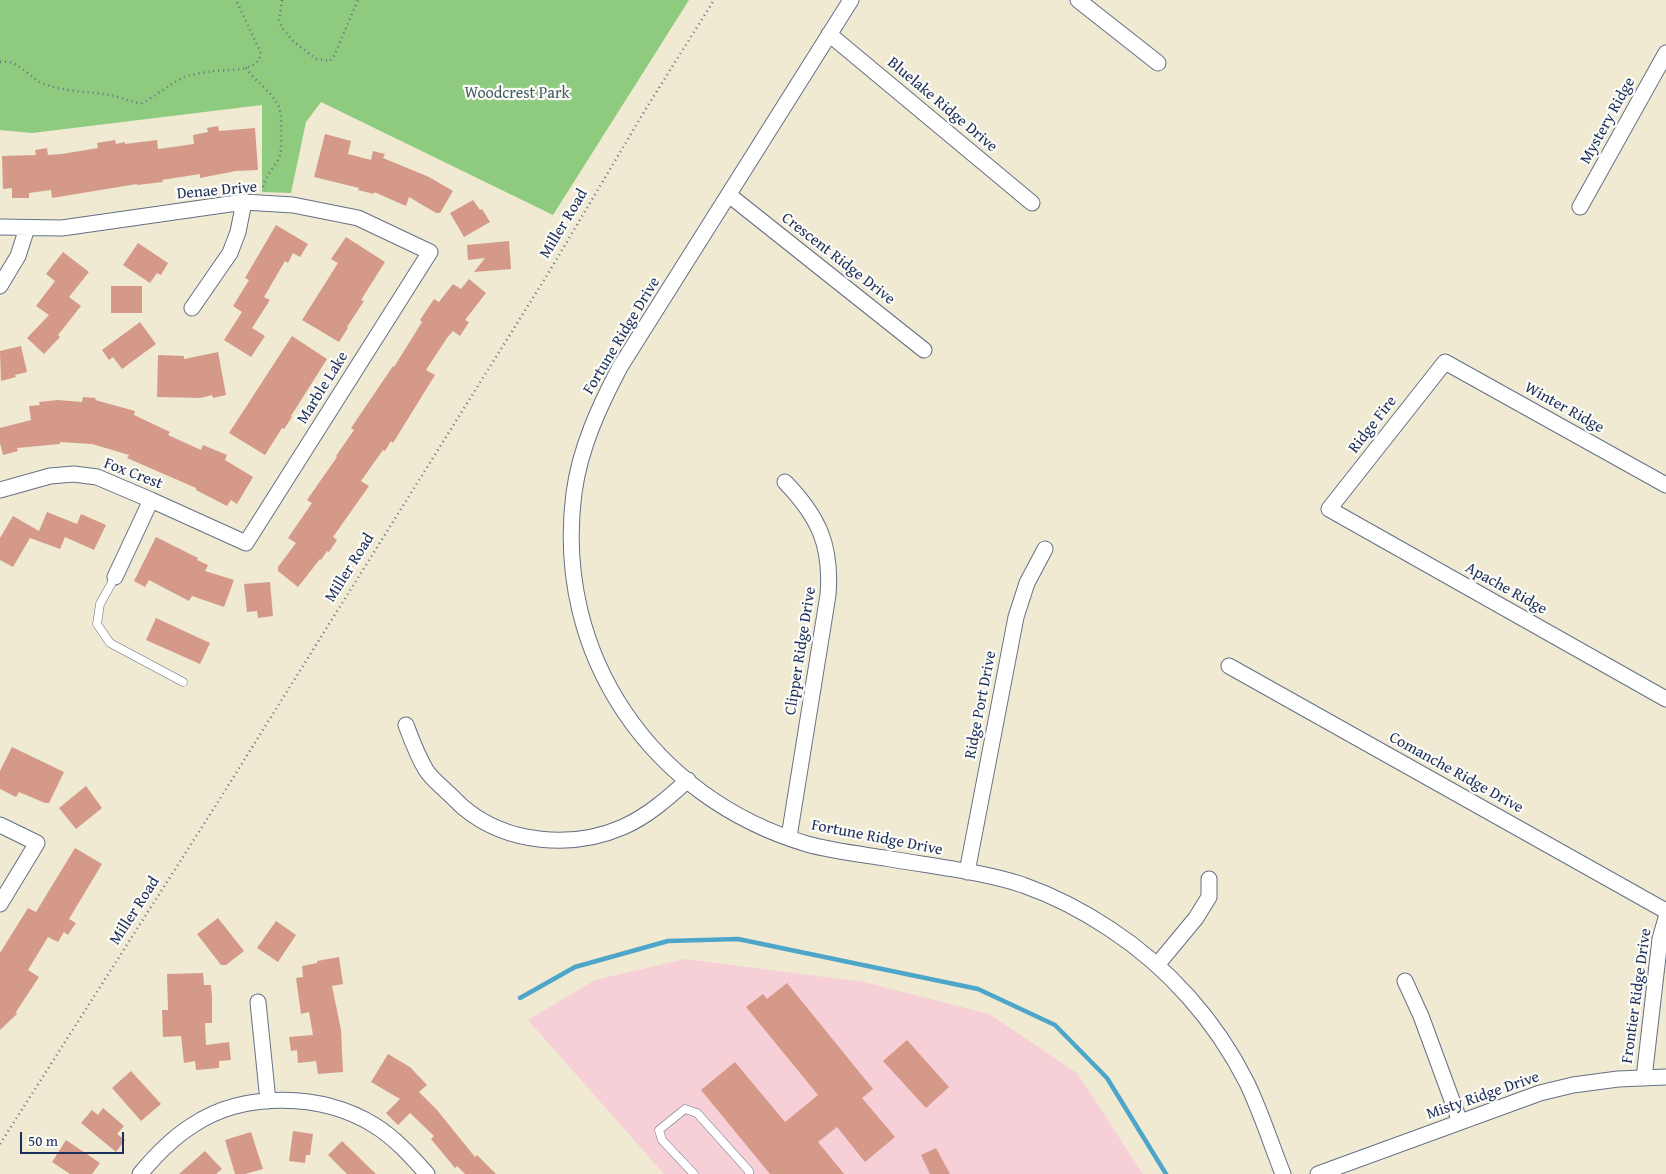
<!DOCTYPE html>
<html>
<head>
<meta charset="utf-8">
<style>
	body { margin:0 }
	#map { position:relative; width:1666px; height:1174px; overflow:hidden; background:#efead1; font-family:"Gentium Book Plus",serif }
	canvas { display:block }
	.scale { position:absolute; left:20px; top:1132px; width:104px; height:22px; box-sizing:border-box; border:2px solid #1b2f5e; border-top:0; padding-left:6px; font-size:15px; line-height:18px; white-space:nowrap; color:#1b2f5e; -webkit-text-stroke:4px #fdfcf7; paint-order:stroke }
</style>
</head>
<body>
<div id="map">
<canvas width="1666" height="1174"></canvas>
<div class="scale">50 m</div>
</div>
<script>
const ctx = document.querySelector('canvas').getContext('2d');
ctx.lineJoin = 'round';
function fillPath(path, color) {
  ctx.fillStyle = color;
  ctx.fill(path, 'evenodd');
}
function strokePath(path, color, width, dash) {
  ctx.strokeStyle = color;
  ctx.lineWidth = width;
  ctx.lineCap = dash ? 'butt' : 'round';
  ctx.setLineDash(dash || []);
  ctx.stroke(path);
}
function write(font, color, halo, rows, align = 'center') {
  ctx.font = font + ' "Gentium Book Plus",serif';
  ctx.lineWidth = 4.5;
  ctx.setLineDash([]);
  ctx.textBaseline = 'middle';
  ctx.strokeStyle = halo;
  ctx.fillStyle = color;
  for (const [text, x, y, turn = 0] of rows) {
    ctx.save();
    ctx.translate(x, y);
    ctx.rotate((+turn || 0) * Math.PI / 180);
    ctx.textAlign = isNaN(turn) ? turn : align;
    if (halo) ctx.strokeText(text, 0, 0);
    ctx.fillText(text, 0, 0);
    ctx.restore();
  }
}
fillPath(new Path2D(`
	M685 959 864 982 989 1014 1077 1073 1143 1174H664L528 1020 595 980Z`), '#f6cfd7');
fillPath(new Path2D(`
	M0 0H689L553 215 321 102 306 122 291 193 262 192V105L32 133 0 130Z`), '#8fcb7f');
strokePath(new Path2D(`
	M520 998 575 967 668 941 738 939 978 989 1055 1025 1107 1078 1166 1174`), '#4da5ca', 4.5);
fillPath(new Path2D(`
	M218 126 219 131 255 128 258 170 236 171 200 178V174L162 180 163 182 137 185V184L52 198 51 190 29 193V198H12V188L3 189 2 156 36 155 35 150 47 148 48 155 62 154 98 148 97 143 115 140 116 144 125 142V144L157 140 158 149 194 144 193 135 208 132 207 128Z
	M325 134 351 141 348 154 371 160 373 151 385 154 383 158 429 177 453 191 440 213H436L409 197 406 206 374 192V194L358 190 359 188 314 177Z
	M473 200 480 210 482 209 490 222 464 237 450 213Z
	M276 225 308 244 300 257 293 253 288 263 285 261 264 297 270 300 252 328 265 336 251 357 224 340 242 312 233 306 249 280 245 278Z
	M346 237 385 262 361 300 364 301 347 327 348 328 339 342 302 320 338 263 331 259Z
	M509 241 511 269 474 272 485 258 468 260 467 245Z
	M138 243 168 263 161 275 157 273 150 283 123 265Z
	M63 252 89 272 69 297 81 306 58 335 60 337 44 354 27 338 49 315 36 306 55 281 46 274Z
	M469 279 486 293 465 320 469 322 460 336 453 331 447 338 426 370 435 375 393 443 391 441 385 451 383 450 361 481 369 486 333 537 337 540 329 552 327 551 321 560 320 559 298 587 278 571V567L296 543 288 538 312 503 307 500 337 457 336 456 354 430 351 428 393 366 394 367 422 322 420 320 434 299 439 302 453 284 461 289Z
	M111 286H142V313H111Z
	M140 322 156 344 122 369 113 357 109 360 102 350Z
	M292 336 327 359 291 416 292 417 284 429 282 428 265 455 229 433Z
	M21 346 27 372 15 375 16 377 1 381 0 351Z
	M218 352 226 395 213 398 212 395 201 398 157 397 158 355 184 356V359Z
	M83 397 96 398 95 400 135 411 134 415 170 432 168 435 201 450 203 445 227 455 225 460 253 477 237 504 231 500 227 506 196 490V488L127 458 129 455 92 444 60 442V444L17 448 18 451 3 455 0 443V428L31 420 29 406 40 405 39 402 58 400 82 402Z
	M47 512 77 524 81 514 106 525 94 550 65 537 60 549 30 538 13 567 0 560V538L13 516 39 531Z
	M156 537 198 558 197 560 208 565 205 571 234 580 224 607 192 596 189 601 149 580 145 587 134 581Z
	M270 582 273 616 258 618 257 611 247 612 244 584Z
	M156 618 210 643 200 664 146 640Z
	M12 747 64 772 49 803H45L19 792 16 797 0 789V771Z
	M86 786 102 808 76 829 59 808Z
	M75 848 102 864 69 919 76 923 68 935 64 932 58 942 48 937 28 970 39 977 16 1012 17 1014 0 1030V953L28 908 36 912Z
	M218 918 244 951 226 965H221L197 934Z
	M276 921 296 935 278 962 257 948Z
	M339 957 343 984 332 986 341 1030 343 1072 318 1074 316 1061 298 1063 297 1050 291 1051 289 1037 313 1035 309 1012 301 1014 296 978 303 977 302 966 317 963V961Z
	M203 973 204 985H211L212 997V1023H205L206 1045 229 1042 231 1060 219 1061V1068L196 1070 195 1061 184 1063 181 1036 163 1037 162 1010H168L167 974Z
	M787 983 873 1089 862 1098 895 1137 865 1162 837 1127 818 1142 844 1174H770L701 1090 735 1062 785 1122 818 1095 746 1007 763 994 767 999Z
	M907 1040 949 1087 926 1108 883 1061Z
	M388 1054 410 1067 427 1085 419 1092 437 1110 475 1157 477 1155 496 1174H465L457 1166 455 1168 431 1139 434 1136 410 1113 398 1125 386 1113 400 1099 371 1082Z
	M131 1071 161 1104 141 1121 112 1088Z
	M103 1108 124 1126 117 1134 125 1140 116 1152 81 1123 92 1110 98 1115Z
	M293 1131 313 1134 310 1155H306L305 1163 289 1161Z
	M251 1132 263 1169 245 1174H235L225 1140Z
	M66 1140 100 1163 92 1174H70L52 1162Z
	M342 1141 376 1174H347L328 1155Z
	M936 1148 950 1174H930L921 1155Z
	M205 1151 222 1169 216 1174H179Z`), '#d5998a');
const service = new Path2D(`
	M115 577 100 604 97 624 110 643 183 682
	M694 1174 662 1140 659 1130 685 1109 697 1113 749 1171V1174`);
const minor = new Path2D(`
	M851 0 620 367C599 407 580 448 574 493 553 655 652 798 807 844 832 851 859 854 885 858 930 866 980 871 1023 885 1054 896 1083 911 1110 929 1168 967 1216 1021 1247 1083 1261 1112 1271 1144 1283 1174
	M1078 0 1158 63
	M829 34 1032 203
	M729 195 924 350
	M1580 207 1666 53
	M0 227 62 228 244 202 293 205 358 218 430 252 246 543 151 500 97 477 74 474 50 476 0 490
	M0 286 18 256 27 228
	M192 308 230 253 238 232 244 202
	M785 482C819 517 832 546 828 595L789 837
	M1666 485 1445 362 1329 509 1666 699
	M115 577 151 500
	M1229 666 1666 911
	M406 725C412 741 417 755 426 770 431 778 440 785 447 792 453 797 458 803 464 808 507 844 573 849 623 827 648 816 668 798 688 780
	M0 825 37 843 0 904
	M967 872 1016 617 1027 583 1045 549
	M1157 965 1196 918 1209 897V879
	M1405 981 1421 1016 1460 1122
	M258 1002 268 1101
	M1644 1078 1660 939 1666 918
	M140 1174C155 1156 172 1138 193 1125 244 1091 322 1093 374 1125 395 1138 411 1156 427 1174
	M1318 1174 1540 1093 1573 1085 1618 1079 1666 1077`);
strokePath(service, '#657086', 9);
strokePath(minor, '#657086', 17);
strokePath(new Path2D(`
	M282 0 279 21 283 29 293 41 316 59 330 61 334 56 358 0
	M0 62C17 59 27 75 40 82 60 92 87 91 109 95 120 96 130 103 142 103 156 96 168 85 182 78 191 74 203 73 212 71 225 70 264 72 260 51L236 0
	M246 68C255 81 274 94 279 107 282 116 281 126 281 135 281 142 282 150 279 158 274 168 264 177 263 189
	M0 1144 216 805 546 277 647 107 714 0`), '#657086', 2.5, [1, 4]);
strokePath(service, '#fff', 8);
strokePath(minor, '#fff', 15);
write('16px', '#3e5e68', '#fdfcf7', [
	["Woodcrest Park",517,94]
]);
write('16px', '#1b2f5e', '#fdfcf7', [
	["Bluelake Ridge Drive",942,105,40],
	["Mystery Ridge",1608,121,-61],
	["Denae Drive",217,191,-5],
	["Miller Road",564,224,-59],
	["Crescent Ridge Drive",838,259,38],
	["Fortune Ridge Drive",622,336,-59],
	["Marble Lake",323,388,-58],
	["Winter Ridge",1564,408,29],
	["Ridge Fire",1373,425,-52],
	["Fox Crest",133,474,21],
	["Miller Road",350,568,-58],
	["Apache Ridge",1506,589,29],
	["Clipper Ridge Drive",801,651,-81],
	["Ridge Port Drive",981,705,-79],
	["Comanche Ridge Drive",1456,773,29],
	["Fortune Ridge Drive",877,838,11],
	["Miller Road",135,911,-57],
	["Frontier Ridge Drive",1637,996,-82],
	["Misty Ridge Drive",1483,1096,-19]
]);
</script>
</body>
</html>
